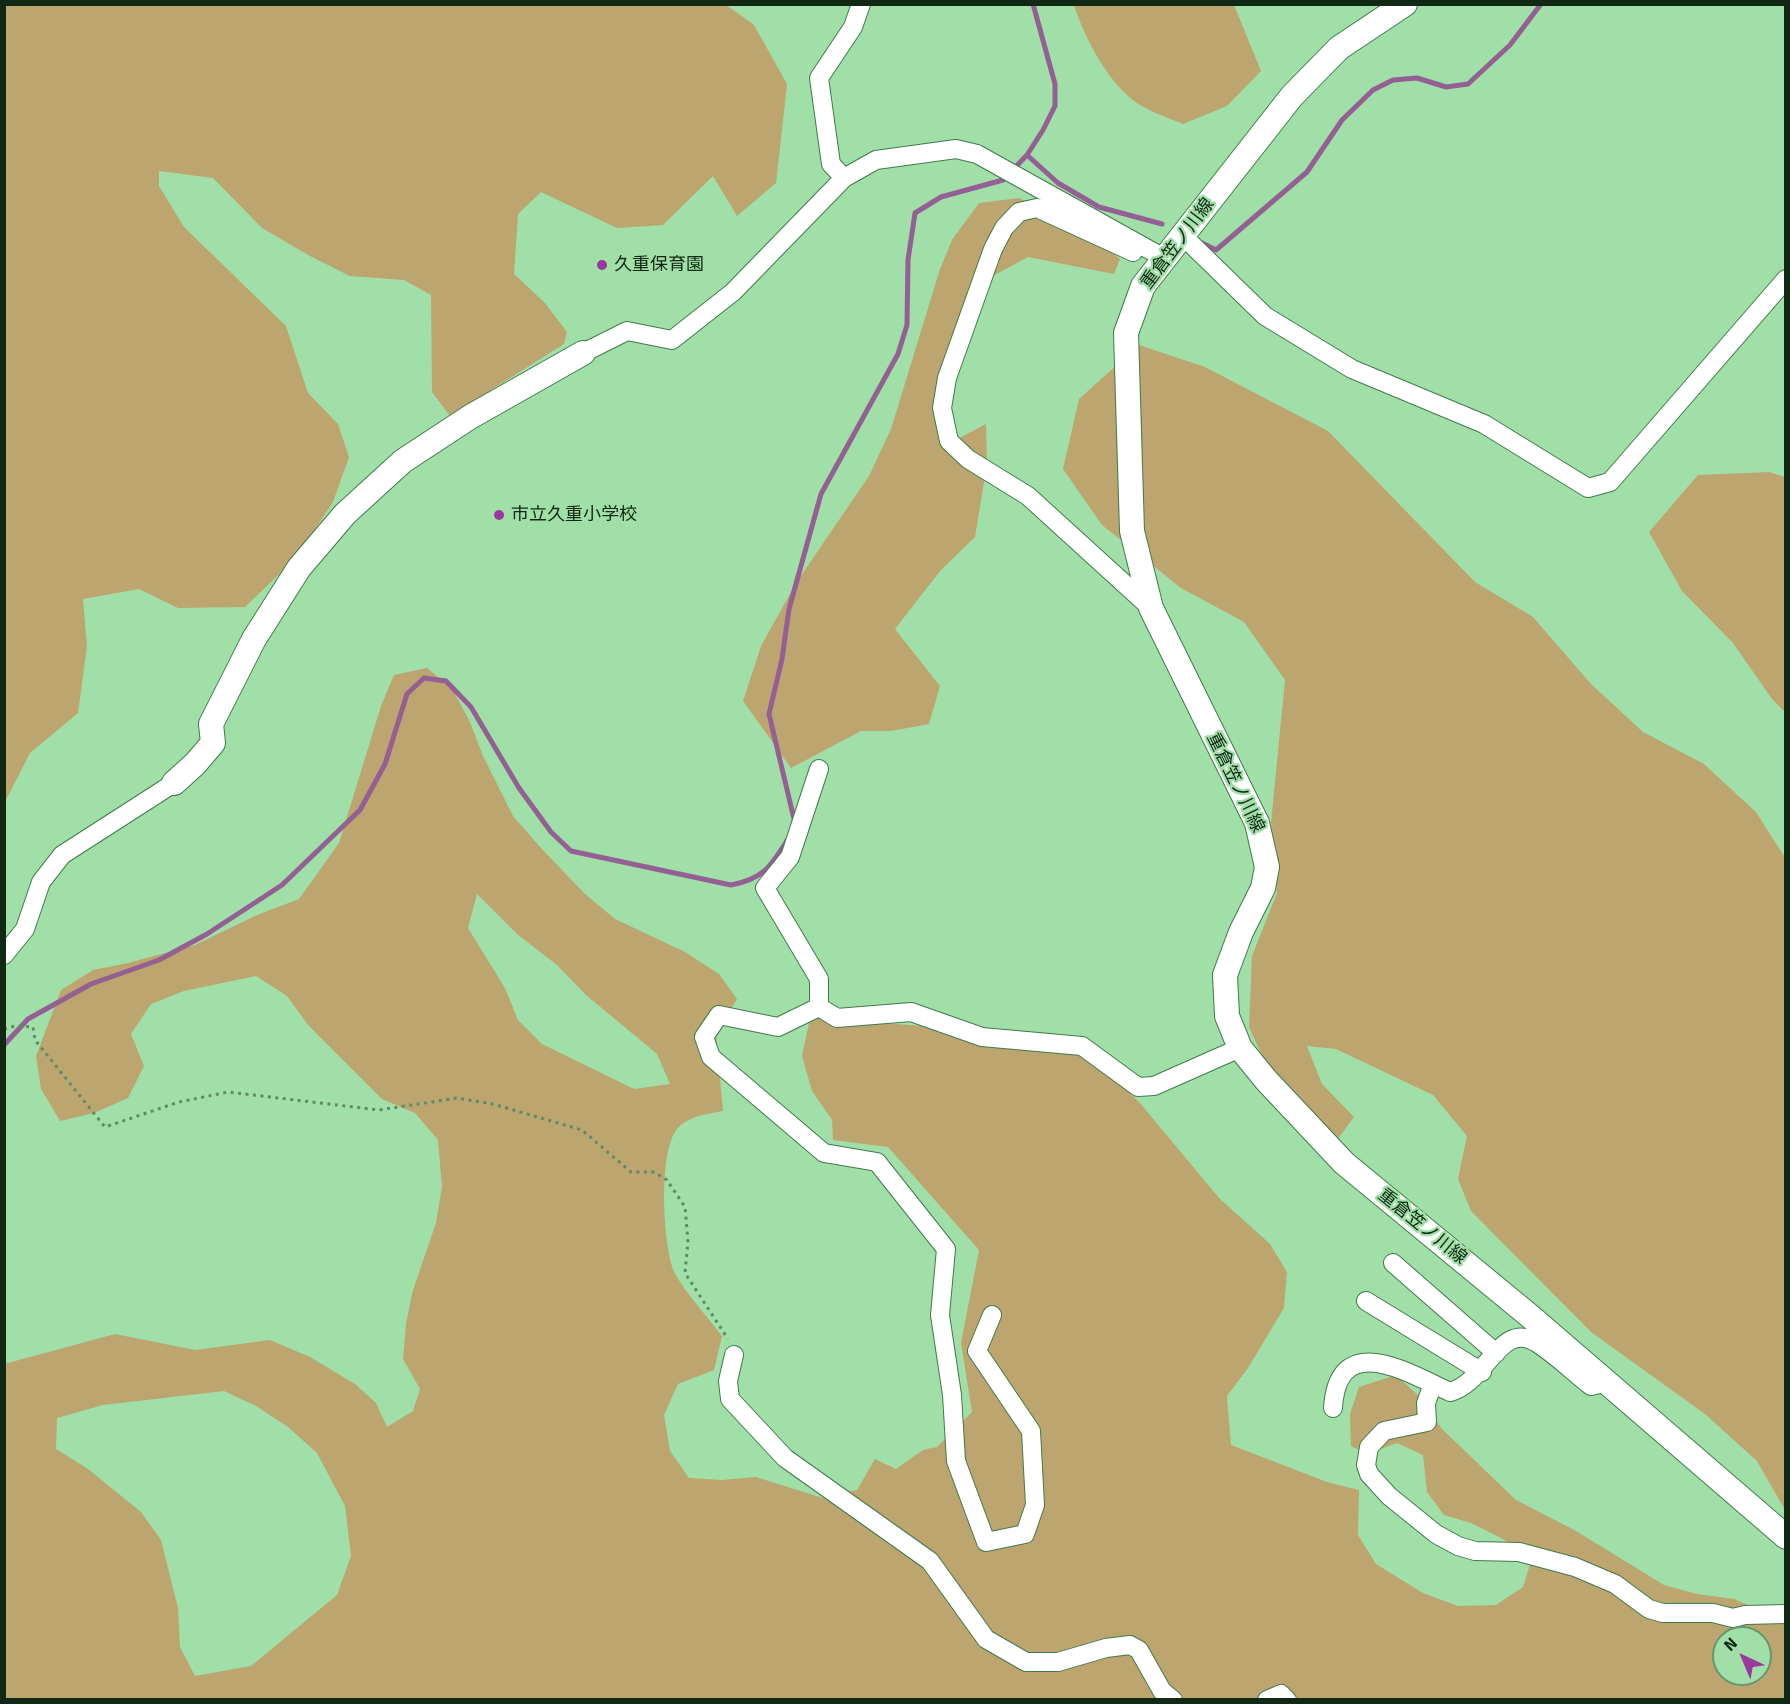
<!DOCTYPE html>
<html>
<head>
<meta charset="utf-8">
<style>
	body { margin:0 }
	#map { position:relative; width:1790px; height:1704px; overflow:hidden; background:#a1dfa8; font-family:Signika,sans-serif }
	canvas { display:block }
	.frame { position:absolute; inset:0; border:6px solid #102814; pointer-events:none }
	.north { position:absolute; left:1712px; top:1626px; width:60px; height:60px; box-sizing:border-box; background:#a1dfa8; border:2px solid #67966d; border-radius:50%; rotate:316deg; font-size:16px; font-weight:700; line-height:24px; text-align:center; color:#102814 }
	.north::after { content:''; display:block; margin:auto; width:21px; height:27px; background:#9c379d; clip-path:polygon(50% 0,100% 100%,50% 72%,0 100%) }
</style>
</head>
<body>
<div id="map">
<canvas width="1790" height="1704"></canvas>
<div class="frame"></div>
<div class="north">N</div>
</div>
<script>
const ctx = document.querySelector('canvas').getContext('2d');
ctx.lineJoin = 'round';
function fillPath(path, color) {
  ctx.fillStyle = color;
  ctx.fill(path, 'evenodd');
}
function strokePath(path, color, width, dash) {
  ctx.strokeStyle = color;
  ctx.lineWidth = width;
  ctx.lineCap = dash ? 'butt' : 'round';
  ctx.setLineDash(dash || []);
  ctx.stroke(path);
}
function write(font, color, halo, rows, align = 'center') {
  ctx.font = font + ' Signika,"Noto Sans JP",sans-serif';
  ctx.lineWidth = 4.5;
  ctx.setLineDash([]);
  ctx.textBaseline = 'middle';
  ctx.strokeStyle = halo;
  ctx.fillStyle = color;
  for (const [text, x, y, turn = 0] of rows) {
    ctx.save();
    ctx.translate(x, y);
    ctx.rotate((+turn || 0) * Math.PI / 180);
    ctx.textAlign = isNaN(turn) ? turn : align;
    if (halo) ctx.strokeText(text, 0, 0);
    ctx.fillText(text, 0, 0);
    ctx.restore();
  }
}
fillPath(new Path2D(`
	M725 4 754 25 787 84 776 183 737 216 713 176 663 225 617 228 541 192 518 214 514 274 545 303 567 332 564 344 450 416 432 392 431 295 404 280 350 276 310 256 262 228 213 178 159 171V186L184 227 286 326 308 393 338 424 349 457 333 502 296 558 245 607 178 608 139 589 83 599 87 646 78 713 30 753 5 802V5Z
	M1074 5H1234L1261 71 1227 106 1183 124C1169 118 1153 113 1140 105 1110 87 1084 37 1074 5Z
	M1019 198C1056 215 1089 233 1120 259L1114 274 1028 257 991 277 945 373 948 444 986 424 987 464 975 537 940 571 895 629 940 686 929 724 891 731H861L791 768 743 701 761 646 796 583 869 476 891 429 940 269 952 240 979 203Z
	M1139 345 1205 367 1328 431 1475 582 1533 617 1591 684 1643 732 1704 764 1756 812 1784 856 1785 1510 1757 1461 1705 1414 1591 1332 1471 1211 1458 1179 1467 1136 1433 1095 1336 1049 1307 1046 1322 1084 1354 1117 1337 1140 1278 1091 1249 1027 1252 956 1277 893 1271 823 1285 680 1244 622 1181 588 1102 525 1063 469 1079 399Z
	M1769 472 1785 477V712L1772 699 1733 643 1682 591 1649 532 1698 475Z
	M427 668 453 690 470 722 483 756 513 816 540 847 584 893 615 919 685 952 719 974 737 999 716 1034 723 1111C707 1114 688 1116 677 1129 658 1153 663 1241 673 1269 679 1285 710 1320 722 1336L714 1370 678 1384 664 1415 670 1451 689 1478 722 1480 756 1477 823 1498 857 1490 875 1459 896 1469 923 1450 937 1447 972 1412 961 1343 979 1250 888 1147 833 1140 832 1120 812 1091 802 1056 809 1023 841 1009 883 1023 950 1028 1053 1047 1085 1057 1114 1078 1140 1103 1219 1198 1270 1244 1287 1272 1284 1308 1248 1368 1227 1396 1231 1445 1327 1482 1359 1490 1358 1535 1376 1564 1423 1593 1458 1606 1496 1605 1523 1587 1531 1561 1503 1539 1471 1523 1444 1515 1427 1492 1423 1455 1397 1443 1367 1454 1351 1446 1350 1414 1359 1387 1396 1375 1422 1399 1441 1428 1516 1500 1576 1531 1664 1585 1697 1594 1734 1599 1785 1621V1699H5L4 1364 115 1334 195 1350 270 1340 310 1357 355 1384 376 1403 387 1427 413 1411 420 1389 403 1359 406 1323 413 1290 436 1223 442 1187 438 1140 415 1113 382 1099 308 1025 287 996 256 976 184 991 151 1004 131 1034 144 1066 128 1098 94 1113 60 1121 41 1089 36 1056 61 990 93 970 128 963 195 945 257 915 299 899 339 843 381 706 394 675ZM477 894 517 934 557 965 586 995 657 1054 670 1084 634 1089 542 1044 518 1020 505 988 468 928ZM224 1391 256 1406 288 1427 317 1453 345 1506 351 1556 337 1595 251 1666 195 1676 180 1647 178 1608 161 1540 141 1512 88 1469 56 1449 57 1418 103 1405ZM1724 1638H1760V1674H1724Z`), '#bca56f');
strokePath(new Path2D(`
	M1027 155 1058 183 1099 207 1162 224
	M1200 242 1216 250 1307 172 1342 120 1373 90 1393 80 1417 78 1446 87 1468 84 1510 45 1541 4
	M794 819 769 714 782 659 789 609 821 494 898 354 907 325 908 260 915 213 941 197 1003 180 1027 155 1043 130 1055 106V84L1033 4
	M4 1045 28 1019 91 984 159 960 207 934 282 885 360 810 385 764 407 694 424 678 446 681 471 707 519 788 551 832 571 851 731 885C764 879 771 866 788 839`), '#945f93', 5);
const street = new Path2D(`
	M844 178 831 164 819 78 853 27 861 4
	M1183 236 1265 316 1352 369 1484 424 1588 488 1610 482 1786 279
	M1133 252 1037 208 1019 212 1004 228 993 249 947 378 942 408 949 441 968 459 1028 496 1151 608
	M583 353 627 331 672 340 733 292 844 178 876 160 956 149 977 154 1164 258
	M819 769 790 857 765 888 819 979V1007L837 1018 911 1012 982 1037 1082 1046 1138 1087 1154 1086 1240 1048
	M4 955 25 929 41 882 62 855 174 783
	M819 1007 778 1027 719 1015 704 1037 711 1057 824 1153 877 1162 946 1249 940 1315 952 1395 956 1461 986 1542 1025 1534 1035 1505 1031 1431 977 1351 992 1315
	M1393 1263 1496 1353
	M1366 1301 1482 1372
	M734 1355 728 1381 730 1399 785 1458 930 1561 986 1639 1026 1662H1058L1106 1648 1130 1645 1139 1650 1162 1691 1173 1700
	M1433 1384 1426 1403 1427 1422 1384 1431 1369 1447 1366 1465 1369 1474 1389 1496 1436 1534 1458 1546 1475 1551 1519 1552 1575 1567 1615 1584 1649 1609 1663 1613H1713L1733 1618 1745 1615 1786 1614
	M1333 1408C1338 1328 1410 1374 1450 1392 1487 1382 1500 1319 1537 1343 1556 1355 1573 1372 1591 1386L1608 1382
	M1267 1700 1281 1694 1287 1700`);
const secondary = new Path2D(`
	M1405 4 1339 48 1292 96 1143 286 1126 333 1132 531 1151 608 1257 823 1267 867 1263 888 1241 932 1225 975 1227 1016 1240 1048 1266 1080 1344 1163 1531 1317 1786 1537
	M174 783 195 764 213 743 211 724 254 639 299 568 345 514 403 461 470 417 583 353`);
strokePath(street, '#407b4a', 20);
strokePath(secondary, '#407b4a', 26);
strokePath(new Path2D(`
	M4 1029 15 1026 33 1027 35 1040 105 1127 179 1102 228 1092 379 1110 457 1098 493 1104 582 1130 631 1172H654L667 1180 685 1207 688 1242 685 1273 728 1339`), '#5e8b64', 3, [3, 4.5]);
strokePath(street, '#fff', 18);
strokePath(secondary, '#fff', 24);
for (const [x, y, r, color] of [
	[602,265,6,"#9c379d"],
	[499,515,6,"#9c379d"]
]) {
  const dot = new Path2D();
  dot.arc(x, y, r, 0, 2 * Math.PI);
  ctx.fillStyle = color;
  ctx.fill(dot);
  strokePath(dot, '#a1dfa8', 2);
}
write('18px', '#102814', '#a1dfa8', [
	["重倉笠ノ川線",1178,244,-53],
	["重倉笠ノ川線",1235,783,64],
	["重倉笠ノ川線",1422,1227,39]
]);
write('18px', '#102814', '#a1dfa8', [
	["久重保育園",614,265],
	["市立久重小学校",511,515]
], 'left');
</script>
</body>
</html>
